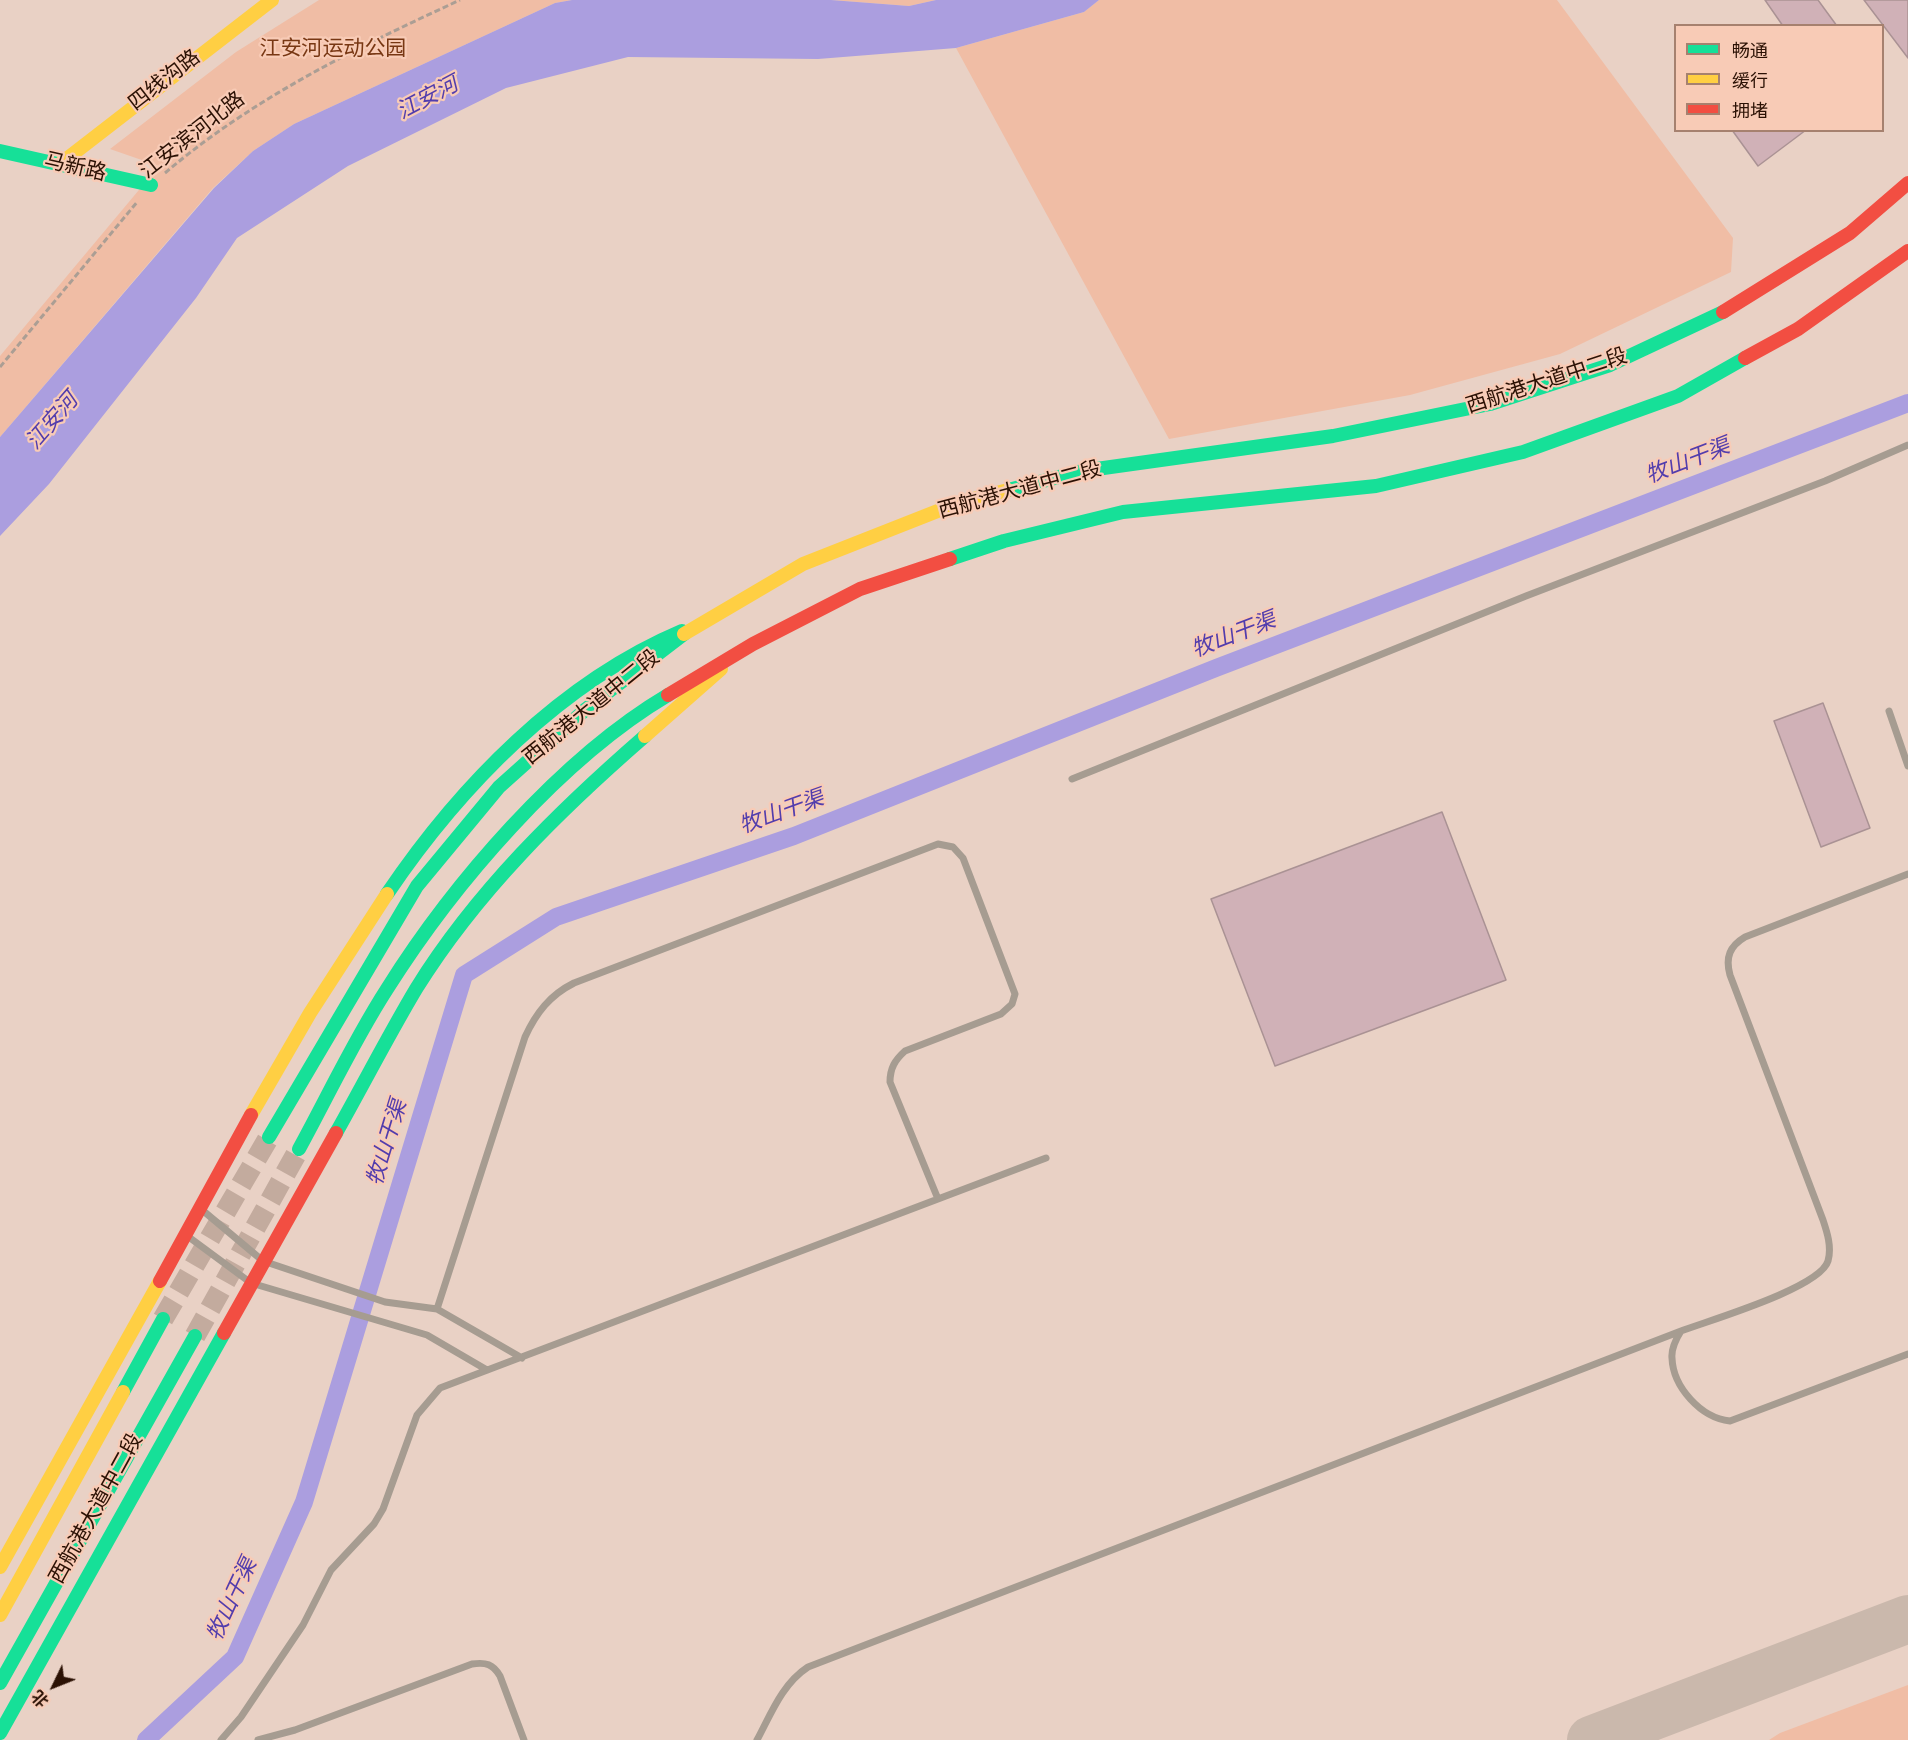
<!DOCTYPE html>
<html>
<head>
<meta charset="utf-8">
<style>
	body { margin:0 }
	#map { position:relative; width:1908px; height:1740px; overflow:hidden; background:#e9d1c5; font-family:Roboto,"Noto Sans SC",sans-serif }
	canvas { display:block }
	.legend { position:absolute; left:1674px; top:24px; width:210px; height:108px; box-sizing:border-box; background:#f8cbb6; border:2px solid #a6816f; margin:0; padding:8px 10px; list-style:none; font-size:18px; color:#2b1104 }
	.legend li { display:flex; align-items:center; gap:12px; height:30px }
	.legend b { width:30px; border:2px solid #a6816f }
	.north { position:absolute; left:24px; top:1656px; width:60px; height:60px; -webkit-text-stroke:4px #f8cbb6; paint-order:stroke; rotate:227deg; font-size:16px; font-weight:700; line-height:24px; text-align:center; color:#2b1104 }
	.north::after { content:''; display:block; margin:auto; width:21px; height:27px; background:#2b1104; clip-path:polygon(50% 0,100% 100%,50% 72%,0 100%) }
</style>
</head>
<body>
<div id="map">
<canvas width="1908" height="1740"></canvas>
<ul class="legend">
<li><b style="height:8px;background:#16e098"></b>畅通</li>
<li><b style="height:8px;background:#ffcf43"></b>缓行</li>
<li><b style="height:8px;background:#f24e42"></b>拥堵</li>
</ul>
<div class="north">北</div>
</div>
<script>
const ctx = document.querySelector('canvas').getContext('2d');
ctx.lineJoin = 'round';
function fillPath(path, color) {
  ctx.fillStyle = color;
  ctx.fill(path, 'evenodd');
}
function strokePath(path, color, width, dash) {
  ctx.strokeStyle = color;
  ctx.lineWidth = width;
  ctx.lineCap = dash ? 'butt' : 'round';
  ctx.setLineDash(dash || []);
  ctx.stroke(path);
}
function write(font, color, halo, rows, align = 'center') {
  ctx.font = font + ' Roboto,"Noto Sans SC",sans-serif';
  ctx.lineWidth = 4.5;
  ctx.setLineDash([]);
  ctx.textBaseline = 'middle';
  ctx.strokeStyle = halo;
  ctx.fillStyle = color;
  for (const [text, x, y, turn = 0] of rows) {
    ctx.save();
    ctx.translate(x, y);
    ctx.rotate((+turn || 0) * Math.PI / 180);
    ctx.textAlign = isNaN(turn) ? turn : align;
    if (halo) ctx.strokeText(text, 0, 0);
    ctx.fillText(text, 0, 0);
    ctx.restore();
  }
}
fillPath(new Path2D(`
	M319 0H572L555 3 294 124 253 151 213 188 0 437V356L159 166 110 149 236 52Z
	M831 0H936L909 6Z
	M1099 0H1557L1733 238 1731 272 1560 354 1410 395 1169 439 956 48 1084 12Z
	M1908 1685V1740H1769L1780 1733Z`), '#f0bda5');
fillPath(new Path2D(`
	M572 0H831L909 6 936 0H1099L1084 12 956 48 818 59 628 57 506 88 348 166 237 238 196 298 49 484 0 536V437L214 188 253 151 294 124 555 3Z`), '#ab9edf');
strokePath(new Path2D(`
	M146 1740 235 1657 304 1502 464 975 556 917 794 836 1216 668 1908 403`), '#ab9edf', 18);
strokePath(new Path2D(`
	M1591 1740 1908 1619`), '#cab8ac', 48);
const building = new Path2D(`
	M1765 0H1818L1837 26H1783Z
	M1864 0H1908V58Z
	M1732 130H1806L1758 166Z
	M1823 703 1870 828 1821 847 1774 721Z
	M1442 812 1506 980 1275 1066 1211 899Z`);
fillPath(building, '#d0b1b7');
strokePath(building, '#aa9294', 1.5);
strokePath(new Path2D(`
	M163 1319 269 1137
	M195 1336 299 1149`), '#c3ab9e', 21, [21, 10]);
strokePath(new Path2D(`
	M165 173C253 98 356 48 460 0
	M0 367 138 201`), '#ab9e94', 3, [6, 3]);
strokePath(new Path2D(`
	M1889 711 1908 766
	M1072 779 1526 596 1825 481 1908 445
	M1908 874 1745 937C1730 946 1725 957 1730 975L1823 1220C1827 1232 1832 1247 1828 1261 1820 1288 1710 1320 1681 1331 1676 1339 1671 1348 1672 1358 1673 1387 1701 1418 1730 1421L1908 1354
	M201 1209 263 1261 385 1302 437 1309 522 1358
	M186 1235 251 1283 427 1335 487 1370
	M437 1309 525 1037C536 1013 550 995 574 983L938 844 953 847 963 858 1015 994 1012 1004 1001 1014 905 1051C895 1060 890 1068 890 1082L938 1199
	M221 1740 241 1717 303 1625 331 1570 374 1524 383 1509 417 1415 440 1388 1046 1158
	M258 1740 295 1730 472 1664C486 1662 493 1664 500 1676L524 1740
	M757 1740C771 1714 782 1684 808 1667L1681 1331`), '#a69c91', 7);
strokePath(new Path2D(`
	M0 151 151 185
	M1008 490 1082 471 1333 436 1490 404 1610 365 1723 312
	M950 559 1004 541 1123 512 1376 486 1523 452 1678 396 1745 358
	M387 894C460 786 561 682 682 631
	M336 1133C363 1085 388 1036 416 989 476 892 560 810 645 736
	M269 1137 417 886 499 787 586 709 684 634
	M299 1149C328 1096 354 1040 387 989 453 884 560 759 668 695
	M123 1392 163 1319
	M0 1683 195 1336
	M0 1733 224 1333`), '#16e098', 14);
strokePath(new Path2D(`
	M60 164 272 0
	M684 634 803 564 958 503 1008 490
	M645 736 721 669
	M251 1115 310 1013 387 894
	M0 1567 160 1281
	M0 1615 123 1392`), '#ffcf43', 14);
strokePath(new Path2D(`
	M1723 312 1850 233 1908 183
	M1745 358 1798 329 1908 251
	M668 695 753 644 860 589 950 559
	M160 1281 251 1115
	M224 1333 336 1133`), '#f24e42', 14);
write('21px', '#783713', '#f8cbb6', [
	["江安河运动公园",333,50]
]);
write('21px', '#2b1104', '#f8cbb6', [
	["四线沟路",165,81,-38],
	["江安滨河北路",193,136,-38],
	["马新路",75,168,13],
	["西航港大道中二段",1547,382,-18],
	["西航港大道中二段",1020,491,-15],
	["西航港大道中二段",592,708,-39],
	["西航港大道中二段",97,1509,-61]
]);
write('italic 22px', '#523dad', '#f8cbb6', [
	["江安河",428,99,-28],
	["江安河",53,422,-49],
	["牧山干渠",1688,462,-21],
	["牧山干渠",1234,636,-21],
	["牧山干渠",782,813,-20],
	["牧山干渠",388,1143,-73],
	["牧山干渠",233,1600,-65]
]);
</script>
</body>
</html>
